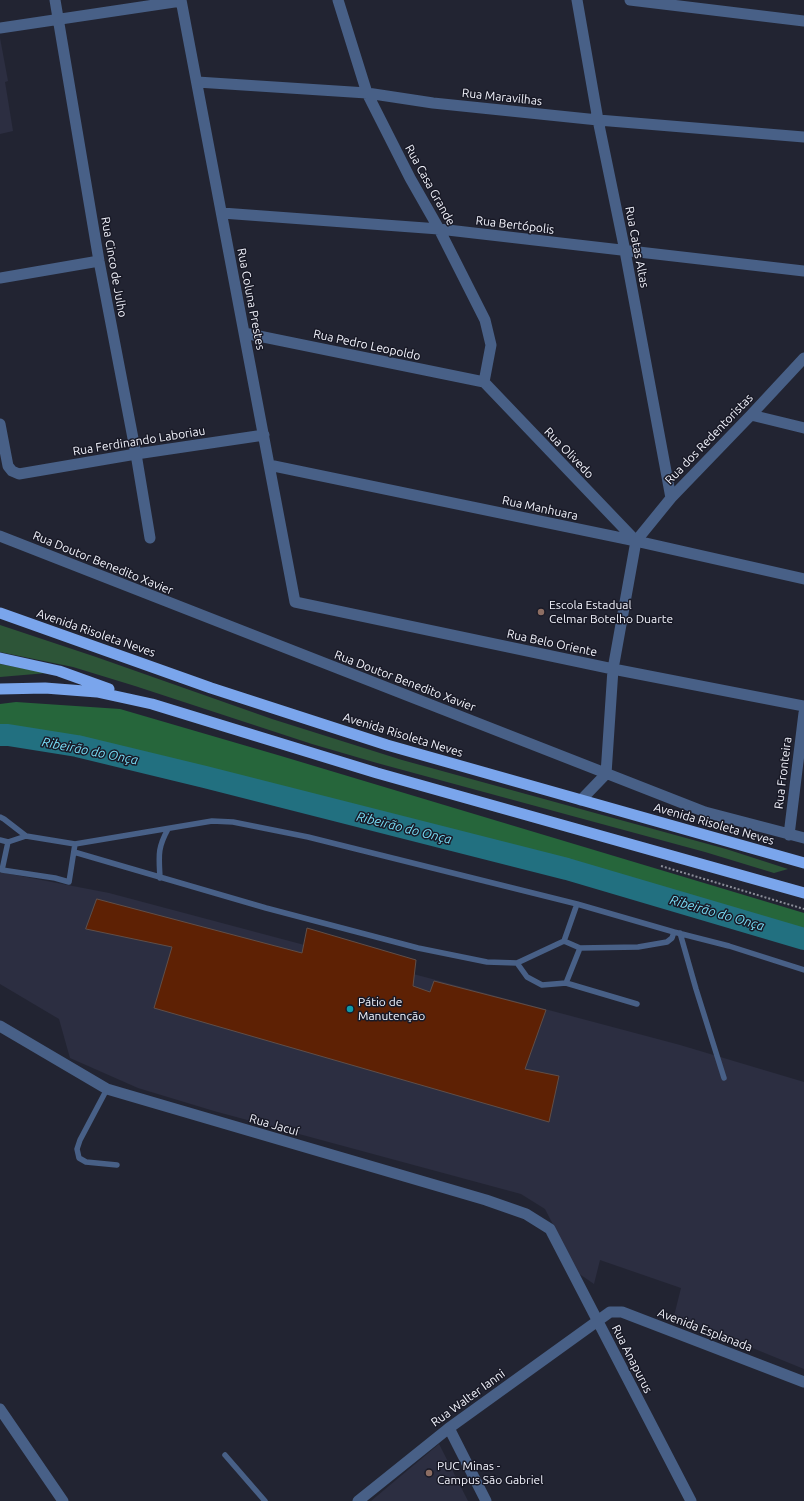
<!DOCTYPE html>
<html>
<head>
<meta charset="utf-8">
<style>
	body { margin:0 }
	canvas { display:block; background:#222432 }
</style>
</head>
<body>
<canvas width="804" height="1501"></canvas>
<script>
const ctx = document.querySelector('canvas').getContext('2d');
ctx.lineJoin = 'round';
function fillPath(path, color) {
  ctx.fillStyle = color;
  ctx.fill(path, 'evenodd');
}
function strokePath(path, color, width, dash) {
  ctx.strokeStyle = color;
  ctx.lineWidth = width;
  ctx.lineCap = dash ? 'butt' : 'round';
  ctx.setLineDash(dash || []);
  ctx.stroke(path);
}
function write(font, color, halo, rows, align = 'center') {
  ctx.font = font + ' Ubuntu,sans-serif';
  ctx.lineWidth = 3;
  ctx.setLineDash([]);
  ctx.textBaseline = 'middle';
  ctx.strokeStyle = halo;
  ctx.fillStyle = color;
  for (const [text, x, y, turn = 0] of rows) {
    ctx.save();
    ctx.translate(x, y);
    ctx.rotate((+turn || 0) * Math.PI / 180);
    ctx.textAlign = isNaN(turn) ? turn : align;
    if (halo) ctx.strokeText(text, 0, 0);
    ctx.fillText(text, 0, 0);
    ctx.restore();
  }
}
fillPath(new Path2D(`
	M0 38 8 81 5 82 13 131 0 134Z
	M0 872 109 893 680 1045 804 1082V1369L674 1316 681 1288 600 1260 594 1284 578 1273 545 1209 521 1194 214 1111 138 1088 70 1058 59 1019 0 984Z
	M439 1444 468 1501H371Z`), '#2c2e41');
fillPath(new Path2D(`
	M0 625 96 657 272 719 402 760 726 849 788 869 774 873 705 852 377 763 312 744 135 686 73 667 0 652Z
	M0 664 47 673 0 677Z`), '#2d5538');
fillPath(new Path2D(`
	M16 702 120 709 281 756 804 913V936L490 845 111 750 13 731 0 732V704Z`), '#26663b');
strokePath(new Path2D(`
	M0 735H8L77 746 205 777 567 869 804 939`), '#227080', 22);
const building = new Path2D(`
	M97 899 302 953 307 928 416 960 413 986 430 992 434 981 546 1010 525 1069 559 1076 549 1122 154 1008 172 947 86 929Z`);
fillPath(building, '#5e2104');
strokePath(building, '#604e48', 1);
strokePath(new Path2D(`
	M661 866 804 909`), '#8b8d98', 2, [2, 2]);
strokePath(new Path2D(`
	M0 817 4 819 26 836
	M0 840 8 842 2 870 0 869
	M8 842 26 836 75 844 212 821 233 822 308 837 577 904 674 932 729 946 804 970
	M74 852 266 908 418 948 487 962 517 963 564 941 577 904
	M2 870 55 878 69 882 75 844
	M160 878C159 856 157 849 168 829
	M680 933 696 989 724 1078
	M564 941 580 948 638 947 667 942 672 938 674 932
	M517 963 527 977 542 985 566 983 637 1004
	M566 983 580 948
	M107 1089 80 1140 77 1149 79 1158 86 1162 117 1165
	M225 1455 265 1501`), '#486087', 5.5);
strokePath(new Path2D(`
	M55 0 99 261 136 454 150 538
	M181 0 295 602 613 669 804 706
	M338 0 367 93 410 178 439 229 485 320 491 345 484 382
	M577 0 598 120 625 251 671 498
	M630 0 804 21
	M0 28 181 1
	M197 82 367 93 433 103 598 120 804 137
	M222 213 439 229 804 271
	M0 278 99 261
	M244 333 484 382
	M484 382 636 541
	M751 415 804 428
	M0 424 8 466 12 471 19 474 136 454 264 435
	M269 465 636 541 804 579
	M0 536 705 812 804 838
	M581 800 606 774 613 669 636 541 671 498 751 415 804 358
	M789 835 804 713
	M0 1026 107 1089 486 1200 526 1214 550 1229 691 1501
	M0 1409 63 1501
	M449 1428 486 1501
	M358 1501 449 1428 610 1312H622L804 1382`), '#486087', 11);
strokePath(new Path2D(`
	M0 613 211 688 387 745 804 863
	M0 658 59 671 109 689
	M0 689 45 688 97 692 152 704 377 773 804 893`), '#7aa5ec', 11);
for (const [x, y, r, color] of [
	[541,612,4,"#8d6e63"],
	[350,1009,4,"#0f9aa8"],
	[429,1473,4,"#8d6e63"]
]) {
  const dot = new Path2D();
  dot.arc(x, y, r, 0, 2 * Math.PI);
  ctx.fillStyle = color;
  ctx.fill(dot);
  strokePath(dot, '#191a27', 1.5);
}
write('12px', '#f2f3fc', '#191a27', [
	["Rua Maravilhas",502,97,6],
	["Rua Casa Grande",430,185,61],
	["Rua Bertópolis",515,225,7],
	["Rua Catas Altas",637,247,79],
	["Rua Cinco de Julho",114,267,80],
	["Rua Coluna Prestes",251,299,79],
	["Rua Pedro Leopoldo",367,345,12],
	["Rua dos Redentoristas",709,439,-46],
	["Rua Ferdinando Laboriau",139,441,-9],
	["Rua Olivedo",569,453,46],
	["Rua Manhuara",540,508,12],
	["Rua Doutor Benedito Xavier",103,563,22],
	["Avenida Risoleta Neves",96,633,19],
	["Rua Belo Oriente",552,643,12],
	["Rua Doutor Benedito Xavier",405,681,21],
	["Avenida Risoleta Neves",403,735,17],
	["Rua Fronteira",783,773,-83],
	["Avenida Risoleta Neves",714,824,16],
	["Rua Jacuí",274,1125,16],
	["Avenida Esplanada",705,1330,21],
	["Rua Anapurus",632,1359,63],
	["Rua Walter Ianni",468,1398,-36]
]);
write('12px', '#f2f3fc', '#191a27', [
	["Escola Estadual",549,605],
	["Celmar Botelho Duarte",549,619],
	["Pátio de",358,1002],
	["Manutenção",358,1016],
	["PUC Minas -",437,1466],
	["Campus São Gabriel",437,1480]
], 'left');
write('italic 13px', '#78def7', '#191a27', [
	["Ribeirão do Onça",90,751,11],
	["Ribeirão do Onça",404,828,14],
	["Ribeirão do Onça",717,913,16]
]);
</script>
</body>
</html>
